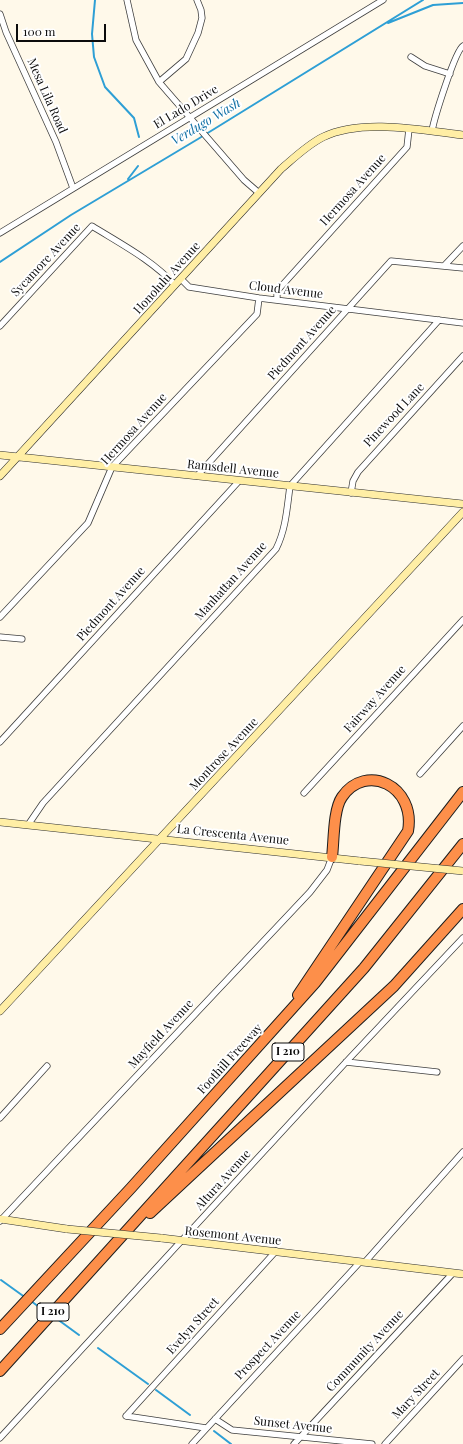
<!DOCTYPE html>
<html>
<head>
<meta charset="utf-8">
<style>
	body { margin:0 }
	#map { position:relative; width:463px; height:1444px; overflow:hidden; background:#fff9ea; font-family:"Playfair Display",serif }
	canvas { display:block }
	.scale { position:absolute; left:16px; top:24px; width:90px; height:18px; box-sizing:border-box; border:2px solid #0c0c0c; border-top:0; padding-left:5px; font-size:12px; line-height:14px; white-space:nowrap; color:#0c0c0c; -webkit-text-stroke:3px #fff; paint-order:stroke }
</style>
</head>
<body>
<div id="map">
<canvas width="463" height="1444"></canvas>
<div class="scale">100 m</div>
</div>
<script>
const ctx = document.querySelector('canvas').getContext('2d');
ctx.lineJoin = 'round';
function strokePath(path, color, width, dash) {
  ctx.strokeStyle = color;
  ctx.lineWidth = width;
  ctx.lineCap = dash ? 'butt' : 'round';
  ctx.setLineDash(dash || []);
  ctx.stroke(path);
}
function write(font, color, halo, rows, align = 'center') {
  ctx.font = font + ' "Playfair Display",serif';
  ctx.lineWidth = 4;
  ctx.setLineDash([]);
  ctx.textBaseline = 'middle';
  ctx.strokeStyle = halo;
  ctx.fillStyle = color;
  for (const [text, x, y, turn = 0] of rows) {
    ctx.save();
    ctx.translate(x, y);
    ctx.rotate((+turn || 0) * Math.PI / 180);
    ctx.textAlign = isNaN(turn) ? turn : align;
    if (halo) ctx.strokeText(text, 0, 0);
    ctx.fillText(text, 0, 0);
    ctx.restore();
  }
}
strokePath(new Path2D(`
	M95 0 92 34 94 57 105 87 134 118 139 137
	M388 23 433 5 463 3
	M128 179 138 166
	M0 262 71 215 198 139 423 0
	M1 1280 26 1298
	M31 1301 47 1313
	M53 1316 79 1335
	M98 1348 148 1384
	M156 1390 190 1415
	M214 1431 231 1444`), '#2e9fd5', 2);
const street = new Path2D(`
	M127 0 136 40 159 82 244 180 259 193
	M0 14 6 32 56 142 73 188
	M411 57 425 66 450 74
	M159 82 186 59 198 33 202 18 201 10 197 0
	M432 131C434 119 455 51 463 46
	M0 233 383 0
	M444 266 463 246
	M181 279 189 287 259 298 463 323
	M277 300V291L407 147 409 129
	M0 326 92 226C121 244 152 260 175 285
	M197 476 391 261 463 268
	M351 493 353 481 358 472 463 356
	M0 617 88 523 112 467 257 314 259 298
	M0 637 22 639
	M0 742 239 481
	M420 774 463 726
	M304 793 463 620
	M28 825 43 803 276 549C286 529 287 508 290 486L439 320
	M346 1062 437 1072
	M0 1118 47 1066
	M0 1221 310 892 327 870 332 857
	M365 1262 463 1152
	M126 1416 276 1251
	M126 1416 206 1428
	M215 1419 232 1430 372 1444
	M0 1438 346 1062 463 938
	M192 1444 360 1262
	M294 1444 453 1273
	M385 1444 463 1359`);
const secondary = new Path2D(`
	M0 455 463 504
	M0 476 281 169C294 158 307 145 323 137 361 118 422 130 463 135
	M0 822 360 861
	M0 1011 463 512
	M0 1219 67 1229
	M161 1238 463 1274`);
const highway = new Path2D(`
	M298 995 408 831C416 786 366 762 342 797 333 810 334 842 332 857
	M150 1213 394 986 463 909
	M0 1329 131 1188 315 983 463 792
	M0 1371 364 968 463 844`);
strokePath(street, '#3f3f3f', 7);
strokePath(secondary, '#2e2e2e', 8);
strokePath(highway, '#1d1d1d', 12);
strokePath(street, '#fff', 5.5);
strokePath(secondary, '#ffeea5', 7);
strokePath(highway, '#fd8f4a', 10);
const secondaryBridge = new Path2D(`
	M360 861 463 871
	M67 1229 161 1238`);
strokePath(secondaryBridge, '#2e2e2e', 8, []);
strokePath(secondaryBridge, '#ffeea5', 7);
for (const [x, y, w] of [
	[288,1052,32],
	[53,1312,32]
]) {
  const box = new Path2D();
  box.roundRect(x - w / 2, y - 9, w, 18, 3);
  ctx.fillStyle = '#fff';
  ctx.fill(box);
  strokePath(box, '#0c0c0c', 1);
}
write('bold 11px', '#0c0c0c', null, [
	["I 210",288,1052],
	["I 210",53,1312]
]);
write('12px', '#0c0c0c', '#fff', [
	["Mesa Lila Road",47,96,66],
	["El Lado Drive",186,107,-31],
	["Hermosa Avenue",353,190,-48],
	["Sycamore Avenue",46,260,-47],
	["Honolulu Avenue",167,278,-48],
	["Cloud Avenue",286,290,7],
	["Piedmont Avenue",302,343,-48],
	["Pinewood Lane",394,415,-47],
	["Hermosa Avenue",134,429,-48],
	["Ramsdell Avenue",233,469,6],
	["Manhattan Avenue",231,581,-48],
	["Piedmont Avenue",111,604,-48],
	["Fairway Avenue",375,699,-48],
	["Montrose Avenue",224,754,-47],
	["La Crescenta Avenue",233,835,6],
	["Mayfield Avenue",161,1034,-47],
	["Foothill Freeway",230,1059,-48],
	["Altura Avenue",223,1180,-48],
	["Rosemont Avenue",233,1236,6],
	["Evelyn Street",193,1326,-48],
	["Prospect Avenue",268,1345,-47],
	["Community Avenue",365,1351,-47],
	["Mary Street",416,1394,-47],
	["Sunset Avenue",293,1425,6]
]);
write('italic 13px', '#0e6ea4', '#fff', [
	["Verdugo Wash",206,122,-31]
]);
</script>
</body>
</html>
